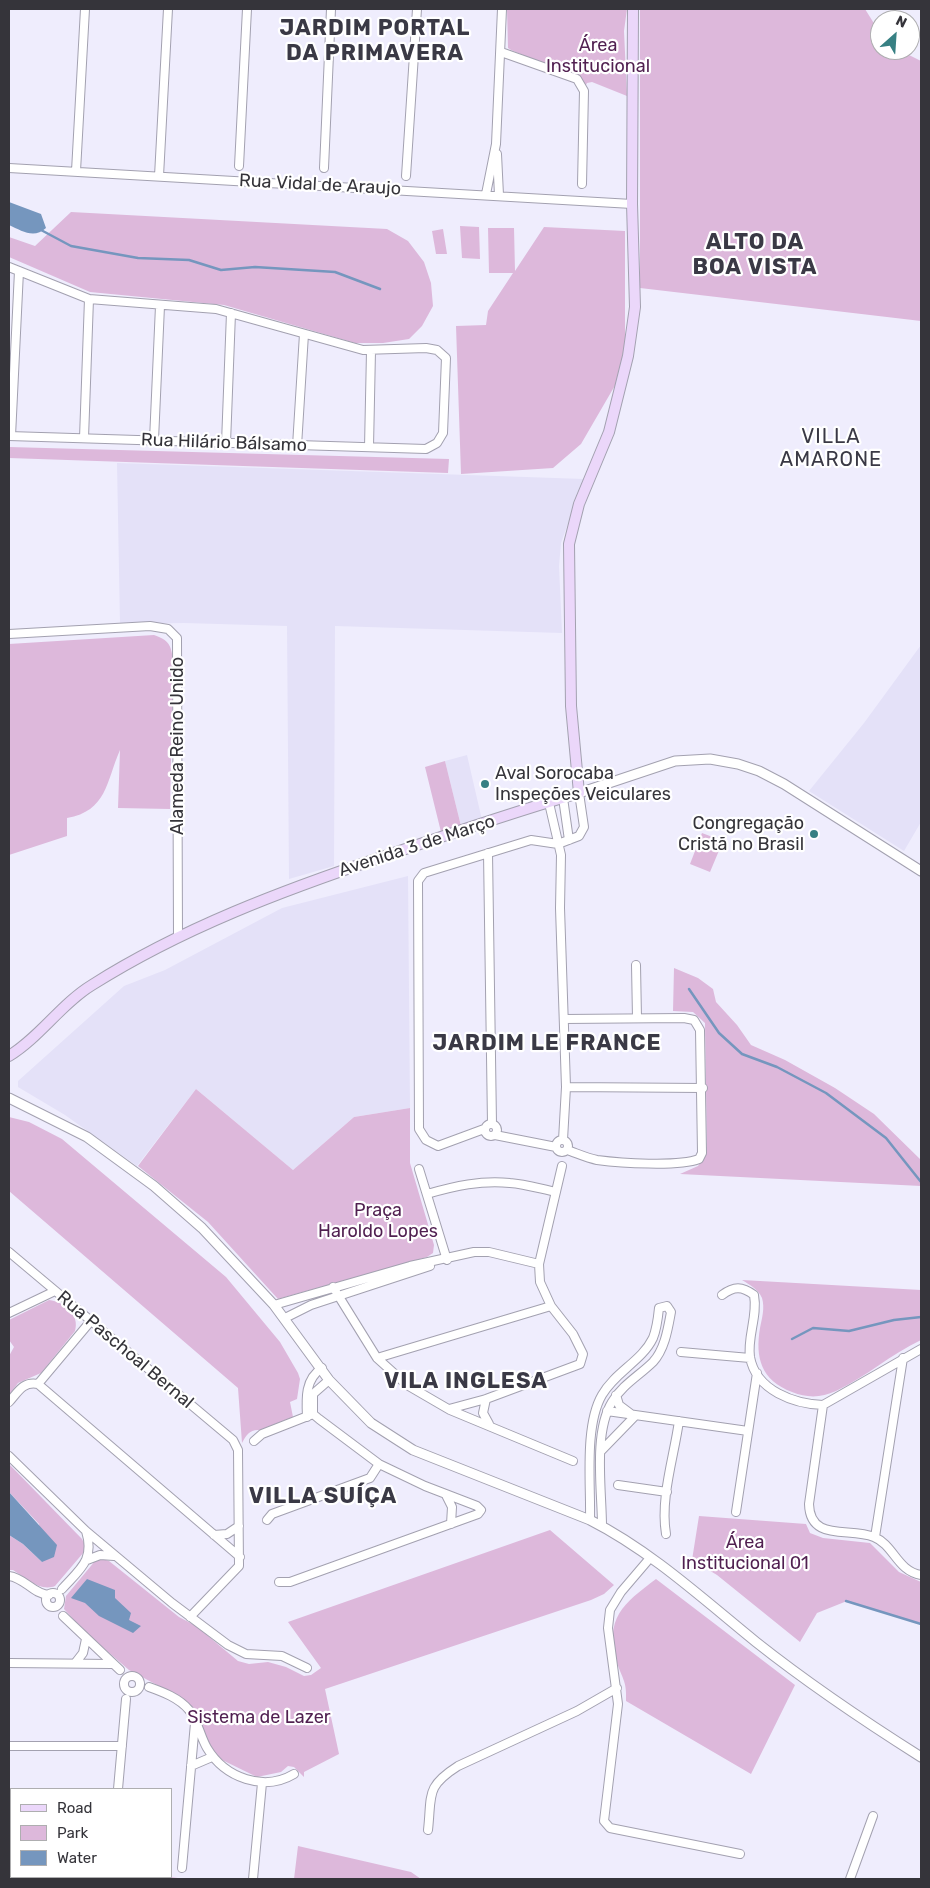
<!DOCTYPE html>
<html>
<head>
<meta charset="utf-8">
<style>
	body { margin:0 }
	#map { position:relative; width:930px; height:1888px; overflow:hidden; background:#efedfd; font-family:Rubik,sans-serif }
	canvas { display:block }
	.frame { position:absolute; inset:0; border:10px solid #35343a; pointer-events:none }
	.legend { position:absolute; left:10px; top:1788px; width:162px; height:90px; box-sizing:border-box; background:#fff; border:1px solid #aeaeb0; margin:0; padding:6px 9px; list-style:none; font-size:15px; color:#35343a }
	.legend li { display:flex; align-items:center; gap:10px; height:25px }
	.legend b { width:25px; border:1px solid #aeaeb0 }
	.north { position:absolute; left:870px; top:10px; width:50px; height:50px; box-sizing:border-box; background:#fff; border:1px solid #aeaeb0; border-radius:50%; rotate:26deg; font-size:14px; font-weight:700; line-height:20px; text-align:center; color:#35343a }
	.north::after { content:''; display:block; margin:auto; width:18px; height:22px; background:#378083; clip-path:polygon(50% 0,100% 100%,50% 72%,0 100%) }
</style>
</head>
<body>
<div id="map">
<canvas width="930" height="1888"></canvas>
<div class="frame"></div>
<ul class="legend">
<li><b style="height:6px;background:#ebd7fa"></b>Road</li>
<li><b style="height:14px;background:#ddb8db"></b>Park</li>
<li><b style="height:14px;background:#7596be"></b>Water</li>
</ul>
<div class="north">N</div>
</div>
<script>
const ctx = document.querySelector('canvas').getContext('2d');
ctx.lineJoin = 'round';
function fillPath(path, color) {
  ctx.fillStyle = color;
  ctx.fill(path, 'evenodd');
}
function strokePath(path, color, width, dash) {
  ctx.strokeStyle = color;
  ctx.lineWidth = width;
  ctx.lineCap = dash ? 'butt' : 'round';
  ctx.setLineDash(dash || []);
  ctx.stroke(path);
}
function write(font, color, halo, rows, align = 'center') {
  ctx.font = font + ' Rubik,sans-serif';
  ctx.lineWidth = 4.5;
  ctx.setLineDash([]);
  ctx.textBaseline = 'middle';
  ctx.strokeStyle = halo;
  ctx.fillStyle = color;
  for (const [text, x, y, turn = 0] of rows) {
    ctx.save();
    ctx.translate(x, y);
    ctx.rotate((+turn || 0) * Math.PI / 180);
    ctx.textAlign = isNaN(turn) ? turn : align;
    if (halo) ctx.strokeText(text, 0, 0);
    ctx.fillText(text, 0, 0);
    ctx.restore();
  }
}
fillPath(new Path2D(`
	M117 463 584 479 561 543 559 566 562 633 335 626 334 866 289 879 287 626 184 623 120 624Z
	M921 645V822L904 851 809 791 864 723Z
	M467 755 482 820 461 826 445 761Z
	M408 876 410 1108 354 1117 293 1170 196 1089 137 1166 65 1115 18 1087V1081L124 986 165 970 282 908Z`), '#e4e1f8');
fillPath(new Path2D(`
	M507 9H627L624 31 627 96 592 82 587 83 585 87 580 79 511 50 508 48Z
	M640 9H865L880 33V50H899L921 61V321L640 288Z
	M71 212 387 229 408 241 424 262 431 283 433 306 422 326 409 339 383 343H355L224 305 90 292 9 257V237L35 246Z
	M460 226 479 227 480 259 462 258Z
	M544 227 625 231V342L620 370 617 382 581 444 553 468 461 474 456 326 486 325 488 311 513 273H489L488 228H514L515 271Z
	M443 229 447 254H436L432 231Z
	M9 447 449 459 448 473 9 458Z
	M154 635C169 640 171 645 173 660L170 809 118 808 120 750C106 782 107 811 67 818V836L9 855V644Z
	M445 761 461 826 441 832 425 767Z
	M702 833 723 841 710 872 690 864Z
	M674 968 698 978 713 989 716 1002 737 1025 751 1045 785 1060 835 1088 874 1114 921 1160V1186L680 1174 698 1166 707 1153 705 1023 693 1012 673 1011Z
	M196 1089 293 1170 354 1117 410 1108V1163L434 1245 433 1253 427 1257 278 1299 208 1222 138 1166Z
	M9 1117 29 1122 62 1139 226 1277 280 1342 298 1373 300 1379 297 1399 290 1402 293 1417 260 1430C250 1429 246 1435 242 1443L238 1388 9 1191Z
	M742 1280 921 1290V1340C891 1354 866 1377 836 1391 821 1398 807 1398 792 1392 761 1380 755 1358 760 1328 762 1318 765 1308 762 1298 758 1289 750 1285 742 1280Z
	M49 1300C65 1302 80 1315 75 1331L41 1373 18 1383 9 1395V1356L14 1347 9 1340V1320Z
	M9 1464 82 1539 85 1545 84 1552 55 1586C40 1592 26 1578 13 1570H9V1535L23 1544 42 1562 39 1524 9 1492Z
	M699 1516 806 1524 810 1533 823 1538 870 1543 899 1572 921 1582V1624L847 1601 817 1613 800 1642 717 1575 692 1560Z
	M550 1530 614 1585 604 1594 591 1600 325 1689 339 1754 304 1772V1777L294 1767 288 1766 281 1772 257 1777 216 1757 194 1711 185 1700 129 1670 85 1632 64 1609 66 1596 95 1561 103 1559 109 1561 179 1617 196 1626 238 1661 249 1664 268 1662 286 1667 304 1676 311 1675 321 1668 288 1622Z
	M656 1579 795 1685 751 1774 626 1701C627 1682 623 1680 617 1663 604 1618 623 1604 656 1579Z
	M298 1846 411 1872 421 1879H294Z
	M9 1865H11V1877H171L185 1879H9Z`), '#ddb8db');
fillPath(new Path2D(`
	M9 202 41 214 46 228C34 239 22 231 9 225Z
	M9 1492 57 1545 54 1557 42 1562 23 1544 9 1535Z
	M87 1579 115 1590V1598L131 1613 129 1620 141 1626 133 1633 99 1616 85 1603 71 1598Z`), '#7596be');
strokePath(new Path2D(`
	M41 230 71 246 138 258 189 260 221 270 255 267 335 272 380 289
	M689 989 719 1033 742 1054 777 1067 826 1093 886 1138 921 1182
	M792 1339 813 1328 849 1331 894 1320 921 1317
	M846 1601 921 1624`), '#7596be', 2.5);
const minor = new Path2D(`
	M501 52 577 79 584 91 582 184
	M497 154 499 195
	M239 166 247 9
	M9 168 632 204
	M324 168 331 9
	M76 171 85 9
	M159 176 168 9
	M406 176 417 9
	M486 194 496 144 502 9
	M9 267 89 299 216 309 363 350 426 348 437 350 446 358 443 433 437 443 426 449 9 436
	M11 436 19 271
	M84 438 89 299
	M154 440 160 306
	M226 443 231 313
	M297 446 304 334
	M369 447 371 351
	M9 634 150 626 168 629 177 638 178 937
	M563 798 569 840
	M549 803 561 855 560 908 566 1087 563 1140
	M488 853 492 1124
	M636 965 637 1018
	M564 1019 684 1018 694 1020 700 1030 702 1153 699 1159C678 1167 620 1163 597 1160 587 1158 576 1153 567 1150
	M566 1087 703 1088
	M485 1130a6 6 0 1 1 12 0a6 6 0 1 1-12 0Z
	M484 1129 438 1146 426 1140 419 1129 418 881 424 873 531 840 558 844 579 836 584 827 579 793
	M495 1135 556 1147
	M556 1146a6 6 0 1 1 12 0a6 6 0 1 1-12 0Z
	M419 1169 447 1260
	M427 1194C455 1186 481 1180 510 1183 525 1184 541 1189 556 1192
	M9 1252 233 1440 238 1450 239 1566 190 1617
	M333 1287 377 1358 407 1385 450 1410 573 1461
	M722 1295C734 1286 742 1286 754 1295 758 1316 747 1337 750 1357 756 1391 795 1404 823 1405L921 1349
	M274 1305 410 1266 474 1252H489L539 1264
	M9 1313 55 1291
	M285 1318 311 1305 430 1266
	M681 1352 750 1358
	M377 1358 551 1306
	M38 1384 240 1557
	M38 1384 90 1322
	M616 1395 619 1405 631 1414
	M486 1399 483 1413 489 1424
	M9 1402C18 1392 23 1381 38 1384
	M823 1405 809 1504C810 1542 849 1527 874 1537 894 1545 897 1571 921 1575
	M449 1409 486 1399 580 1364 583 1354 573 1334 551 1306 540 1282 539 1264 562 1166
	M607 1411 748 1431
	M307 1417C306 1398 305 1379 322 1368
	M254 1441 262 1434 313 1414
	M601 1451 635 1416
	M9 1456 86 1531 172 1603 228 1645 246 1654 282 1656 307 1668
	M618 1485 667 1492
	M446 1495 452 1507 451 1524
	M736 1512 757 1373
	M267 1520 272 1514 370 1478 379 1464
	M590 1520C591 1485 584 1426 602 1395 615 1372 642 1361 653 1338 657 1328 658 1318 659 1308L667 1306 671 1312C668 1328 665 1349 653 1362 640 1375 622 1385 612 1402 593 1433 602 1491 602 1526
	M666 1534C660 1498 674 1457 679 1421
	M214 1535 227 1534 239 1526
	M875 1537 903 1358
	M650 1558 621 1592 610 1610 608 1628 618 1704 604 1821 610 1828 740 1854
	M87 1560 100 1555 114 1556
	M9 1576C25 1578 33 1594 49 1595
	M279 1582H290L478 1514 481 1510 477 1506 425 1486 379 1464 319 1419 313 1414V1394L329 1380
	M62 1589C80 1569 95 1560 86 1531
	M46 1600a7 7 0 1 1 14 0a7 7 0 1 1-14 0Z
	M63 1616 120 1670
	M76 1662 83 1653 86 1639
	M9 1663 112 1664
	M124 1684a8 8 0 1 1 16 0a8 8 0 1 1-16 0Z
	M149 1687C163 1692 179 1698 189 1710 198 1721 200 1736 207 1748 225 1778 264 1792 294 1774
	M9 1746H122
	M191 1766 212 1757
	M118 1789 126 1699
	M9 1818H11
	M428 1830C432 1795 425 1787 458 1766L577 1711 617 1688
	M182 1868 195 1723
	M253 1879 262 1783
	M850 1879 873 1816`);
const tertiary = new Path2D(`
	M579 793 675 761 710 759 738 764 759 771 784 784 921 871
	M9 1098 87 1137 154 1186 202 1228 274 1305 329 1380 371 1423 413 1450 590 1520C651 1551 703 1599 756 1642 809 1684 864 1721 921 1757`);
const secondary = new Path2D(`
	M9 1056C40 1037 61 1004 92 985 182 928 284 890 385 856 449 834 514 812 579 793L571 706 569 544 579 504 609 432 628 356 635 307 632 204 633 9`);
strokePath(minor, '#a3a1b0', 10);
strokePath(tertiary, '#a3a1b0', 11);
strokePath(secondary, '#a3a1b0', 12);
strokePath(minor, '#fff', 8);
strokePath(tertiary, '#fff', 9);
strokePath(secondary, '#ebd7fa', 10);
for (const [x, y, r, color] of [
	[485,784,5,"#378083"],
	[814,834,5,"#378083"]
]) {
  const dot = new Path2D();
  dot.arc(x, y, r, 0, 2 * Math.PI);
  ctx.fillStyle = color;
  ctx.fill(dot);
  strokePath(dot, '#fff', 2);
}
write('18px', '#501f50', '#fff', [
	["Área",598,46],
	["Institucional",598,67],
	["Praça",378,1211],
	["Haroldo Lopes",378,1232],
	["Área",745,1543],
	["Institucional 01",745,1564],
	["Sistema de Lazer",259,1718]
]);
write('18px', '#35343a', '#fff', [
	["Rua Vidal de Araujo",320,185,3],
	["Rua Hilário Bálsamo",224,443,2],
	["Alameda Reino Unido",178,746,-90],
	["Avenida 3 de Março",417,846,-18],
	["Rua Paschoal Bernal",125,1350,40]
]);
write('18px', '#35343a', '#fff', [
	["Aval Sorocaba",495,774],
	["Inspeções Veiculares",495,795],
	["Congregação",804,824,"right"],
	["Cristã no Brasil",804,845,"right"]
], 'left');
ctx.letterSpacing = '1px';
write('20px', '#3a3945', '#fff', [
	["VILLA",831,437],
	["AMARONE",831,460]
]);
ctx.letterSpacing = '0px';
ctx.letterSpacing = '1px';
write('bold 22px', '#3a3945', '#fff', [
	["JARDIM PORTAL",375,29],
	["DA PRIMAVERA",375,54],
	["ALTO DA",755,243],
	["BOA VISTA",755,268],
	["JARDIM LE FRANCE",547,1044],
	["VILA INGLESA",466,1382],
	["VILLA SUÍÇA",323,1497]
]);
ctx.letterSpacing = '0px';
</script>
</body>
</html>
